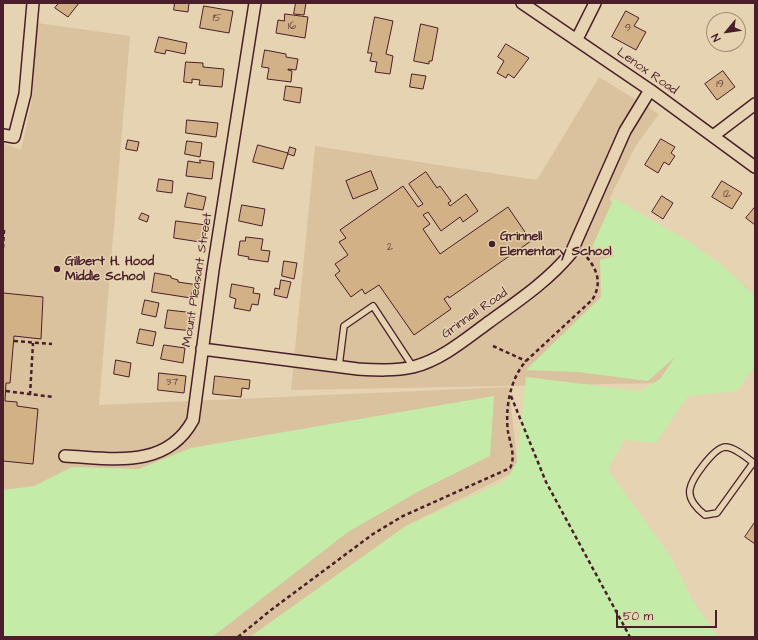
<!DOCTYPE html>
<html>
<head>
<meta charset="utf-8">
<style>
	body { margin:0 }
	#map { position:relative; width:758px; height:640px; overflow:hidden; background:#e6d3b1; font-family:"Architects Daughter",sans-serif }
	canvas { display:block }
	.frame { position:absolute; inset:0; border:4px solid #4a1f2b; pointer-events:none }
	.north { position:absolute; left:706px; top:12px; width:40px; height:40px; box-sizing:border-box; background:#e6d3b1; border:1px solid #a88b7b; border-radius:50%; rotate:241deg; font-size:11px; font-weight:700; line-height:16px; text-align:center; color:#4a1f2b }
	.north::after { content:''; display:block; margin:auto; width:14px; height:18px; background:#4a1f2b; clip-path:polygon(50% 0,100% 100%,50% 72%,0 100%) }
	.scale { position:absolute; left:616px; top:610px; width:101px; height:18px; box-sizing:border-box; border:2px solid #4a1f2b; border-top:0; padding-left:5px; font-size:12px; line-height:14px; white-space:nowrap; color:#4a1f2b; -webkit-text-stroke:3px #e6d3b1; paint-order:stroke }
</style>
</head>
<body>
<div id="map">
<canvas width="758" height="640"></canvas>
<div class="frame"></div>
<div class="north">N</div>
<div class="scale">50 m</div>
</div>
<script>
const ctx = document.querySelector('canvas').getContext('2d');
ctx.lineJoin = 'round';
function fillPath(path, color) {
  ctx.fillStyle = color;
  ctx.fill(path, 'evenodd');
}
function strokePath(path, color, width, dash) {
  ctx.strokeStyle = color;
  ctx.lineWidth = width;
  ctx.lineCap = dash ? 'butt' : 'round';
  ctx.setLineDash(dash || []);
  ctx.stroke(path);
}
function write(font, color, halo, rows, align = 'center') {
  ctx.font = font + ' "Architects Daughter",sans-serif';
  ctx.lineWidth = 3;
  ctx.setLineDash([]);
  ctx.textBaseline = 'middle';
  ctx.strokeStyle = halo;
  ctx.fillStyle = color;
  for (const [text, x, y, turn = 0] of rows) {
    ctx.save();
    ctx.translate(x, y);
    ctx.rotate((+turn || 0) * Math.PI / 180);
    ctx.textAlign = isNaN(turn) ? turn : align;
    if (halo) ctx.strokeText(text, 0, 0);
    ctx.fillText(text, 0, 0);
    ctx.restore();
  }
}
fillPath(new Path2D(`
	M37 23 130 36 99 405 509 387 518 470 406 526 250 637H3V143L21 150 32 100Z
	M599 77 659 114 635 147 609 200 748 288 662 383 291 390 315 146 537 180Z`), '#dac29f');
fillPath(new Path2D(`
	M614 198 688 241 722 265 755 296V366L737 391 688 396 656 443 624 440 608 470 671 557 693 601 718 637H250L406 526 507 480 517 461 526 377 640 391 660 379 675 357 648 381 578 372 526 370 601 297 600 260 615 256 592 247Z
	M494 396 490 456 419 491 348 532 212 637H3V490L34 486 72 467 139 469 191 448Z`), '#c4eca8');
const building = new Path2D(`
	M59 3H79L68 17 55 8Z
	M175 3H189L188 12 174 10Z
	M296 3H306L304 15 294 14Z
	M204 6 233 11 229 33 200 28Z
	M626 11 639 18 634 26 646 32 636 50 612 37Z
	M285 14 308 17 305 38 276 33 278 20 284 21Z
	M375 17 393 21 386 54 393 56 390 74 375 72 377 62 370 61 372 53H368Z
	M421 24 438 28 432 61H429V64L414 61Z
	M159 37 187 43 185 54 166 50 165 54 155 52Z
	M506 44 529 58 514 78 508 74 506 78 497 73 504 61 498 57Z
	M265 50 286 54V57L298 59 296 70 288 69V70L292 71 291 82 267 79 269 68 262 67Z
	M186 62 203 63V67L224 69 222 87 199 85 200 80 192 79V83L184 82Z
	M723 71 735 87 717 100 705 84Z
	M412 74 426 76 423 89 410 87Z
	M286 86 302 88 300 103 284 100Z
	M187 120 218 123 216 137 186 133Z
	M661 139 675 147 671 153 675 156 669 165 664 162 658 173 645 165Z
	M128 140 139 142 137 151 126 149Z
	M187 141 202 143 200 157 185 154Z
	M258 145 288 153 283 169 253 162Z
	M290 147 296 149 294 156 288 154Z
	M200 160 214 162 212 179 186 176 188 161 200 163Z
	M371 171 378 189 353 199 346 181Z
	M426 172 437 188 440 186 451 201 448 203 450 206 466 194 478 211 463 222 460 217 441 231 428 212 423 215 430 224 423 229 440 254 508 207 531 241 449 298 448 296 444 299 451 309 414 335 379 285 365 294 362 289 351 297 335 275 340 271 335 264 348 255 339 242 346 238 340 230 403 186 418 207 423 204 409 184Z
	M159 179 173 181 172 193 157 191Z
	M722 181 742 193 732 209 712 197Z
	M188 193 206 197 203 210 185 207Z
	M662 196 673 203 663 219 652 212Z
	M242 205 265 209 262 226 239 221Z
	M755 207V225L746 218Z
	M142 213 149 216 147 222 139 219Z
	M176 221 206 225 205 236H201L200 242 174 238Z
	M246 237 263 239 261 250 270 251 268 262 248 259 249 257 238 255 240 241H245Z
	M284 261 297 263 294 279 282 276Z
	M155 273 171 276V278L178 280V282L198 285 197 292 192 291 191 298 152 292Z
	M281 280 291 282 287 298 274 295 275 288 279 289Z
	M232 284 254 288 253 293 260 294 258 305 252 304 250 311 234 308 236 299 230 297Z
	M3 293 43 297 41 339 14 336 10 383H6L5 401 17 402V406L38 409 33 464 3 461Z
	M145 300 159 303 156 317 142 314Z
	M168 310 195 313 192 331 165 328Z
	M140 329 156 332 153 346 137 343Z
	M164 345 185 348 183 363 161 359Z
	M116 360 131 363 129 377 114 374Z
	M159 373 186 376 184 393 158 390Z
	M215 376 250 380 249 389 242 388 241 397 213 394Z
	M755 522V544L745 537Z`);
fillPath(building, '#d2b186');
strokePath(building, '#4a1f2b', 1);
const lane = new Path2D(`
	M339 366 344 326 373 306 413 367
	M753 463 717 513 705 515C697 509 688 499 690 489 692 478 714 448 725 447 735 447 747 458 755 464`);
const street = new Path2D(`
	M522 3 650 90 755 167
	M577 39 595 3
	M3 135 14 137 25 94 33 3
	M713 136 755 104
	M202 349 358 369C376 370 395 371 413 367 441 360 466 339 489 322 518 301 548 281 571 253L625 131 650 90
	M65 456C111 458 166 470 193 420L213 270 255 3`);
strokePath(lane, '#4a1f2b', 8);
strokePath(street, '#4a1f2b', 14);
strokePath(new Path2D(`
	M3 248 4 230
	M14 341 52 344
	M493 346 526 361
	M6 391 53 397
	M30 395 33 343
	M511 396 546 482 630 637
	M238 637 271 610 373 534 403 516 510 468C516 458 510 442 508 432 505 408 510 379 526 361L592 300C603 283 597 268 584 254`), '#4a1f2b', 2.5, [4, 3]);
strokePath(lane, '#e6d3b1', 5.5);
strokePath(street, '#e6d3b1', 11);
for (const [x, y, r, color] of [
	[492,244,4,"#4a1f2b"],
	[57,269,4,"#4a1f2b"]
]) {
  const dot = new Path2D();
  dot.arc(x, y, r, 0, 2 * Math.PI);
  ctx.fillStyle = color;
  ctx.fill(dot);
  strokePath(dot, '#e6d3b1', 1.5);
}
write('11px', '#6c4442', null, [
	["15",217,19],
	["16",292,27],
	["9",628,29],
	["19",720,85],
	["12",727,195],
	["2",390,248],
	["37",172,383]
]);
write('13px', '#4a1f2b', '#e6d3b1', [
	["Lenox Road",647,72,35],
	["Mount Pleasant Street",198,280,-81],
	["Grinnell Road",475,314,-35]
]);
write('bold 13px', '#4a1f2b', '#e6d3b1', [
	["Grinnell",500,237],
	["Elementary School",500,252],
	["Gilbert H. Hood",65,262],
	["Middle School",65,277]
], 'left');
</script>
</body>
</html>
